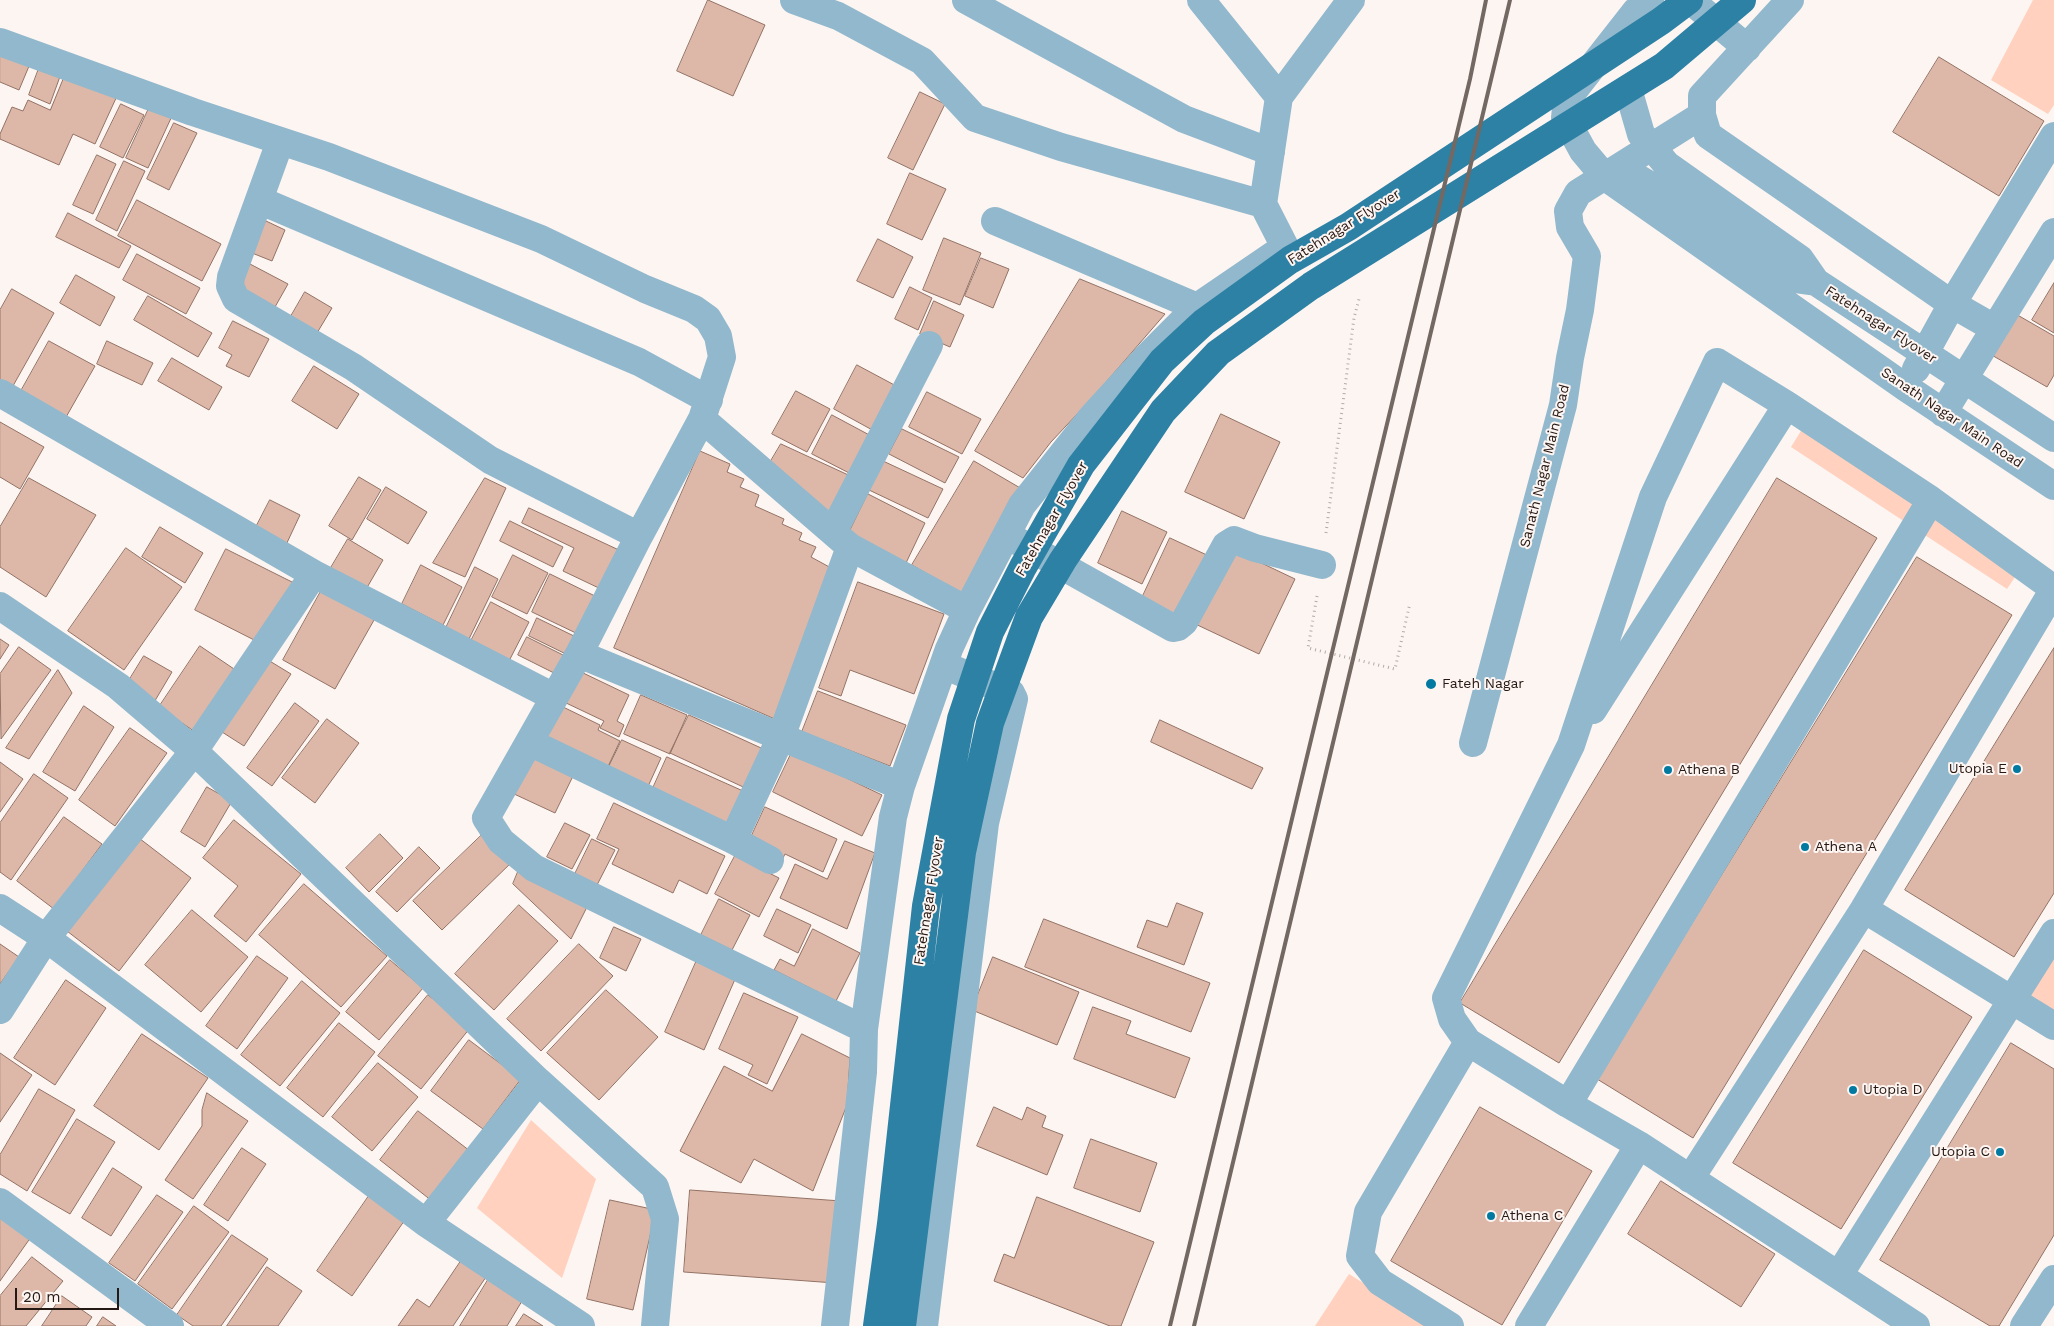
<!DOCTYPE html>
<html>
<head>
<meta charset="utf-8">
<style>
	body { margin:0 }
	#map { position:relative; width:2054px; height:1326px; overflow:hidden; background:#fdf5f2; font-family:"Work Sans",sans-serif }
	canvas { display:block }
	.scale { position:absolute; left:15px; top:1288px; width:104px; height:22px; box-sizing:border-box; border:2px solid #261813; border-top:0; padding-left:6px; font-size:15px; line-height:18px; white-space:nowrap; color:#261813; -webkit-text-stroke:4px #fdf5f2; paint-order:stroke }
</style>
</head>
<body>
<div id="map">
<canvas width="2054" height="1326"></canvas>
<div class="scale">20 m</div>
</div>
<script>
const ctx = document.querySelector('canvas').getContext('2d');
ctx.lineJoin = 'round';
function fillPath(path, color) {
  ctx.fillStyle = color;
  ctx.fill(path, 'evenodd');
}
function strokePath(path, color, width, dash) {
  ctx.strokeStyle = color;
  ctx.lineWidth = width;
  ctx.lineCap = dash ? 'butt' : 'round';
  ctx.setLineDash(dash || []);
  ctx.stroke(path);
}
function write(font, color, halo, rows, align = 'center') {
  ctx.font = font + ' "Work Sans",sans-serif';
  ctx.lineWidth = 4;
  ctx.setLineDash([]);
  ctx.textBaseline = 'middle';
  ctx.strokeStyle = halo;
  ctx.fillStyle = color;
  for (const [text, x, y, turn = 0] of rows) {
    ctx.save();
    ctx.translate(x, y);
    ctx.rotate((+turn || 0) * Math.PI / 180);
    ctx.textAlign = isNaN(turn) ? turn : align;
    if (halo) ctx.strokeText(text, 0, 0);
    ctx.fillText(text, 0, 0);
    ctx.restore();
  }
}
fillPath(new Path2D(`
	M2033 0H2054V105L2048 114 1991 80Z
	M1804 426 1927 505 2015 577 2007 589 1791 447Z
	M2054 953V1015L2027 997Z
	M531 1120 596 1179 562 1278 477 1208Z
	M1349 1274 1432 1326H1315Z`), '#ffd1be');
const building = new Path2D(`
	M708 0 765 25 733 96 677 71Z
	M0 45 32 59 19 90 0 82Z
	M1939 57 2044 121 1999 196 1893 132Z
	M41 63 62 71 50 104 29 95Z
	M66 73 117 96 95 144 73 134 59 165 0 139V134L12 107 23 111 28 100 50 110Z
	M920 92 945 104 913 170 888 158Z
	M121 104 144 115 123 158 100 147Z
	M150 106 172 116 148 168 126 158Z
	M174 123 197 133 169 190 147 179Z
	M97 155 116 164 93 214 73 205Z
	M124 161 145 171 117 231 96 220Z
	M910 173 946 189 922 240 887 224Z
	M137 200 221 244 202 281 118 236Z
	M68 213 131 246 119 268 56 237Z
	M266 221 285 230 272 261 252 253Z
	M944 238 981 253 960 305 923 290Z
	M878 239 913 257 893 298 857 281Z
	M137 254 200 288 186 314 123 280Z
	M981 258 1009 269 993 308 965 296Z
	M250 264 288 284 275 307 238 287Z
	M76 275 115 297 100 326 60 303Z
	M1080 279 1165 314 1094 396 1051 442 1023 478 975 451Z
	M2054 283V333L2032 320Z
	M910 287 932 298 918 330 895 319Z
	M12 289 54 313 9 393 0 388V310Z
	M305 292 332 308 317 333 290 318Z
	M148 296 212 333 198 357 134 320Z
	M934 301 964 315 950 347 920 334Z
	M2007 309 2054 336V375L2047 387 1983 350Z
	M233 321 269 339 249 377 226 366 232 355 219 348Z
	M49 341 95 366 61 426 16 400Z
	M107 341 153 363 142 385 97 364Z
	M172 358 222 387 209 410 158 381Z
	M857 365 900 388 876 432 834 409Z
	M314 366 359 394 337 429 292 401Z
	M796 391 830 409 807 452 772 434Z
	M927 392 981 419 962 454 909 427Z
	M1221 414 1280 442 1244 519 1185 492Z
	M832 415 875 438 855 476 812 454Z
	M0 422 44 447 20 489 0 477Z
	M902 429 959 457 945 483 889 454Z
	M781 444 857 479 831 522 765 471Z
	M700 451 730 464 727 472 744 479 740 487 759 495 755 506 784 519 782 524 802 533 799 540 816 547 811 557 833 569 777 720 614 648Z
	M883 461 943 489 928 518 869 490Z
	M974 461 1022 489 961 594 912 565Z
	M359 477 381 490 352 540 329 526Z
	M29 478 96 515 46 597 0 567V527Z
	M485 478 506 488 465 577 433 563Z
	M1777 478 1877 538 1559 1063 1460 1003Z
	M386 487 427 512 408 544 367 519Z
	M868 494 925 523 906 563 848 535Z
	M270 500 300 515 285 547 254 531Z
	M529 508 621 551 603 590 563 571 574 548 522 523Z
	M1122 511 1167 532 1142 584 1098 563Z
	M510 521 563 547 553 567 500 541Z
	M160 527 203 553 185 583 142 557Z
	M1170 538 1209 556 1181 621 1142 598Z
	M348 539 383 560 365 591 329 571Z
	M126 548 182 587 124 670 68 631Z
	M226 549 296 584 264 645 195 610Z
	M1232 549 1295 579 1259 654 1191 622Z
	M513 555 548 573 527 614 492 597Z
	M1917 557 2012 615 1693 1138 1597 1079Z
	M421 565 462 587 443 625 402 604Z
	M475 567 498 579 468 641 445 630Z
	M550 574 597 597 578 634 532 612Z
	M858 582 944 614 914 694 850 670 841 696 819 688Z
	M325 584 378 613 335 689 283 660Z
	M491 602 529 622 509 661 471 641Z
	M537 618 578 638 570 656 529 636Z
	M527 637 567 657 558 675 518 655Z
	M0 639 9 645 0 659Z
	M200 646 240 673 198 734 159 707Z
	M19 647 51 670 1 739 0 674Z
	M2054 648V893L2014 957 1905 890Z
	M144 656 172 672 153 704 125 687Z
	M268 660 291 674 244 746 222 732Z
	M58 670 72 693 29 759 6 748Z
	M579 671 629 695 617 721 624 725 619 737 600 728 604 721 564 702Z
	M818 691 906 725 890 766 802 732Z
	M641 695 687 715 670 754 624 734Z
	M295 703 319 721 272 786 247 768Z
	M84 706 114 727 75 791 43 772Z
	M561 706 600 725 598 730 620 741 604 775 541 746Z
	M689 715 772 753 754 792 670 753Z
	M327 719 359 743 315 803 282 778Z
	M1160 720 1263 768 1252 789 1151 742Z
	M130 728 167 753 115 826 79 800Z
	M622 740 661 758 645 793 605 775Z
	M792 752 882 795 862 836 773 792Z
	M531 754 574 774 555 813 512 793Z
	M667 757 752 795 734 835 649 797Z
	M0 762 23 779 0 812Z
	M34 774 68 798 11 880 0 872V823Z
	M207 787 232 801 205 847 181 832Z
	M614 803 725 856 707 894 679 880 673 893 612 864 619 849 597 839Z
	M765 807 837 839 823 872 785 854 782 860 748 844Z
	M64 817 102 844 54 909 17 881Z
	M234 820 301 874 246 942 214 916 238 886 203 858Z
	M565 823 590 835 572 869 547 857Z
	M485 832 513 861 442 930 413 901Z
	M380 834 403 858 369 892 346 868Z
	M135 835 191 878 119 971 63 928Z
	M592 839 615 850 597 885 575 874Z
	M845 841 875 853 847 929 780 898 795 864 827 879Z
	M419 847 440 868 397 912 376 892Z
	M735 856 779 878 759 917 715 894Z
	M522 862 589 903 571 939 513 884Z
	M304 884 387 956 341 1007 259 935Z
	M719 899 750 915 732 950 701 935Z
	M1177 903 1203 913 1184 965 1137 947 1147 920 1167 927Z
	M519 905 558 941 494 1010 455 974Z
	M777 909 811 925 798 953 764 936Z
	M192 910 248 957 201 1012 145 965Z
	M1044 919 1210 983 1191 1032 1025 967Z
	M614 927 641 939 626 971 600 958Z
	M813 929 860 953 836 1001 774 970 780 959 794 966Z
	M0 944 19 957 0 984Z
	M579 944 613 976 541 1051 507 1019Z
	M1864 950 1972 1017 1841 1229 1733 1163Z
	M257 956 288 978 237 1049 206 1026Z
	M993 957 1079 992 1057 1045 972 1010Z
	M390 960 423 988 379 1040 346 1012Z
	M697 960 736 977 704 1050 665 1032Z
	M66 980 106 1008 55 1085 14 1058Z
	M302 981 340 1013 280 1086 241 1055Z
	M606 990 658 1037 599 1100 547 1053Z
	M744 993 798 1017 767 1084 748 1075 753 1065 719 1049Z
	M428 995 470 1028 421 1089 378 1056Z
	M1093 1007 1131 1021 1126 1034 1190 1058 1175 1098 1074 1059Z
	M339 1023 375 1052 323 1117 287 1088Z
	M142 1034 208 1078 159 1150 94 1106Z
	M802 1034 850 1058 847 1105 813 1191 754 1159 741 1183 680 1151 724 1066 772 1091Z
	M469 1040 521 1079 483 1129 431 1091Z
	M2011 1043 2054 1069V1235L1999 1326H1990L1880 1260Z
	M0 1053 32 1075 0 1122Z
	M378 1063 418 1097 372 1151 332 1117Z
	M39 1089 75 1110 27 1191 0 1174V1155Z
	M207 1093 248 1121 193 1199 165 1180 202 1126V1110Z
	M994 1107 1022 1120 1027 1107 1046 1116 1042 1127 1063 1135 1047 1175 977 1146Z
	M1480 1107 1592 1171 1502 1325 1391 1261Z
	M418 1111 470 1151 432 1201 380 1160Z
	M77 1119 115 1142 70 1214 32 1192Z
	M1091 1139 1157 1163 1140 1212 1074 1188Z
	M242 1148 266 1164 228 1221 204 1205Z
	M113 1168 142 1187 111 1236 82 1218Z
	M1661 1181 1775 1254 1741 1307 1628 1234Z
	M373 1190 409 1214 352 1296 317 1271Z
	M690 1190 841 1201 835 1283 684 1272Z
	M157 1195 183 1212 135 1281 109 1263Z
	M1037 1197 1154 1242 1121 1326H1110L994 1281 1004 1254 1014 1258Z
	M610 1200 656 1210 633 1310 587 1299Z
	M194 1206 229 1232 172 1309 138 1284Z
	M0 1215 31 1237 0 1281Z
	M232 1235 268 1259 221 1326H193L177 1315Z
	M32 1257 63 1281 26 1326H0V1296Z
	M463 1258 488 1274 453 1326H398L417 1299 429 1307Z
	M267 1267 302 1291 278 1326H227Z
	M491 1275 525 1296 507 1326H460Z
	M62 1296 92 1317 86 1326H42Z
	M524 1314 543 1326H516Z
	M103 1317 116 1326H97Z`);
fillPath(building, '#ddb8a9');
strokePath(building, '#937264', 1);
strokePath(new Path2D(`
	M1326 533 1354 318 1359 299
	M1317 596 1308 648 1395 669 1410 603`), '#b4aaa7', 3, [1, 4]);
strokePath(new Path2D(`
	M794 0 838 16 922 61 975 118 1061 147 1263 204
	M966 0 1184 119 1271 152
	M1201 0 1279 97
	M1650 0 1636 11 1567 99 1565 118 1583 151 1604 176 1905 387 2054 486
	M1690 0 1747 48
	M1790 0 1702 96V115L1708 135 1952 304 1994 328
	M0 42 193 112 329 157 541 239 645 289 694 309 708 319 718 336 722 357 702 419 639 536 579 654 781 737 850 547
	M1628 89 1641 134 1667 165 1800 259 1816 282 2054 438
	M280 142 231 277 230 286 236 299 353 367 490 460 639 536
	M1626 171 1668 196 1787 278 1816 282
	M259 200 639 362 709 400
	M995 221 1197 307
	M1916 369 1952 304 2054 136
	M0 393 314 574 554 697
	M1943 413 2054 232
	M702 419 850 547 967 610
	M833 532 929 345
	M1012 538 1173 628 1178 627 1184 622 1226 545 1234 540 1255 548 1322 565
	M0 606 118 686 194 751 314 574
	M579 654 486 818 501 841 534 868 864 1029
	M1593 710 1787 405
	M529 742 733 840 770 860
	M1473 743 1563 405 1570 358 1580 310 1587 256 1570 227 1568 211 1578 193 1702 115
	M733 840 781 737 901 786
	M0 908 46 938 426 1223 581 1326
	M1864 909 2054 1026
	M0 1010 46 938 194 751 538 1081 655 1187 665 1219 655 1326
	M1468 1042 1568 1104 1639 1145
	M1568 1104 1931 500
	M1690 1179 1864 909 2054 589
	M0 1202 170 1326
	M426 1223 538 1081
	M1839 1275 2054 933
	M835 1326 863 1072 864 1029 893 817 901 786 949 649 967 610 1022 505 1092 417 1146 358 1197 307 1285 247 1263 204 1279 97 1351 0
	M924 1326 985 823 1014 699 1011 693 953 669
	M1450 1326 1380 1282 1360 1256 1368 1212 1468 1042 1452 1019 1446 998 1571 745 1653 497 1717 362 1787 405 1931 500 2054 589
	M1529 1326 1639 1145 1916 1326
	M2024 1326 2054 1279`), '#91b8cc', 28);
strokePath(new Path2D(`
	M877 1326 891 1224 926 906 961 719 990 632 1023 567 1081 465 1162 361 1204 322 1290 260 1348 227 1661 21 1689 0
	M902 1326 962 852 990 723 1029 617 1063 560 1163 411 1218 353 1311 286 1664 66 1742 0`), '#2d81a5', 28);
strokePath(new Path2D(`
	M1170 1326 1470 79 1486 0
	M1194 1326 1510 0`), '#746863', 4);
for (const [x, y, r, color] of [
	[1431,684,6,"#0179a1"],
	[2017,769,5,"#0179a1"],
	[1668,770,5,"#0179a1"],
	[1805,847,5,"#0179a1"],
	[1853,1090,5,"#0179a1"],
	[2000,1152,5,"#0179a1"],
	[1491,1216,5,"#0179a1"]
]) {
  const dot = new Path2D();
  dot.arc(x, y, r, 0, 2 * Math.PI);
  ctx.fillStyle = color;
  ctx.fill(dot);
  strokePath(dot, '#fdf5f2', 2);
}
write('14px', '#261813', '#fdf5f2', [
	["Fatehnagar Flyover",1344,227,-32],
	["Fatehnagar Flyover",1881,325,33],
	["Sanath Nagar Main Road",1952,418,34],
	["Sanath Nagar Main Road",1545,466,-76],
	["Fatehnagar Flyover",1052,519,-60],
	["Fatehnagar Flyover",929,901,-81]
]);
write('14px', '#261813', '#fdf5f2', [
	["Fateh Nagar",1442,684],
	["Utopia E",2007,769,"right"],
	["Athena B",1678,770],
	["Athena A",1815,847],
	["Utopia D",1863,1090],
	["Utopia C",1990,1152,"right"],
	["Athena C",1501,1216]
], 'left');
</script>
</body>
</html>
